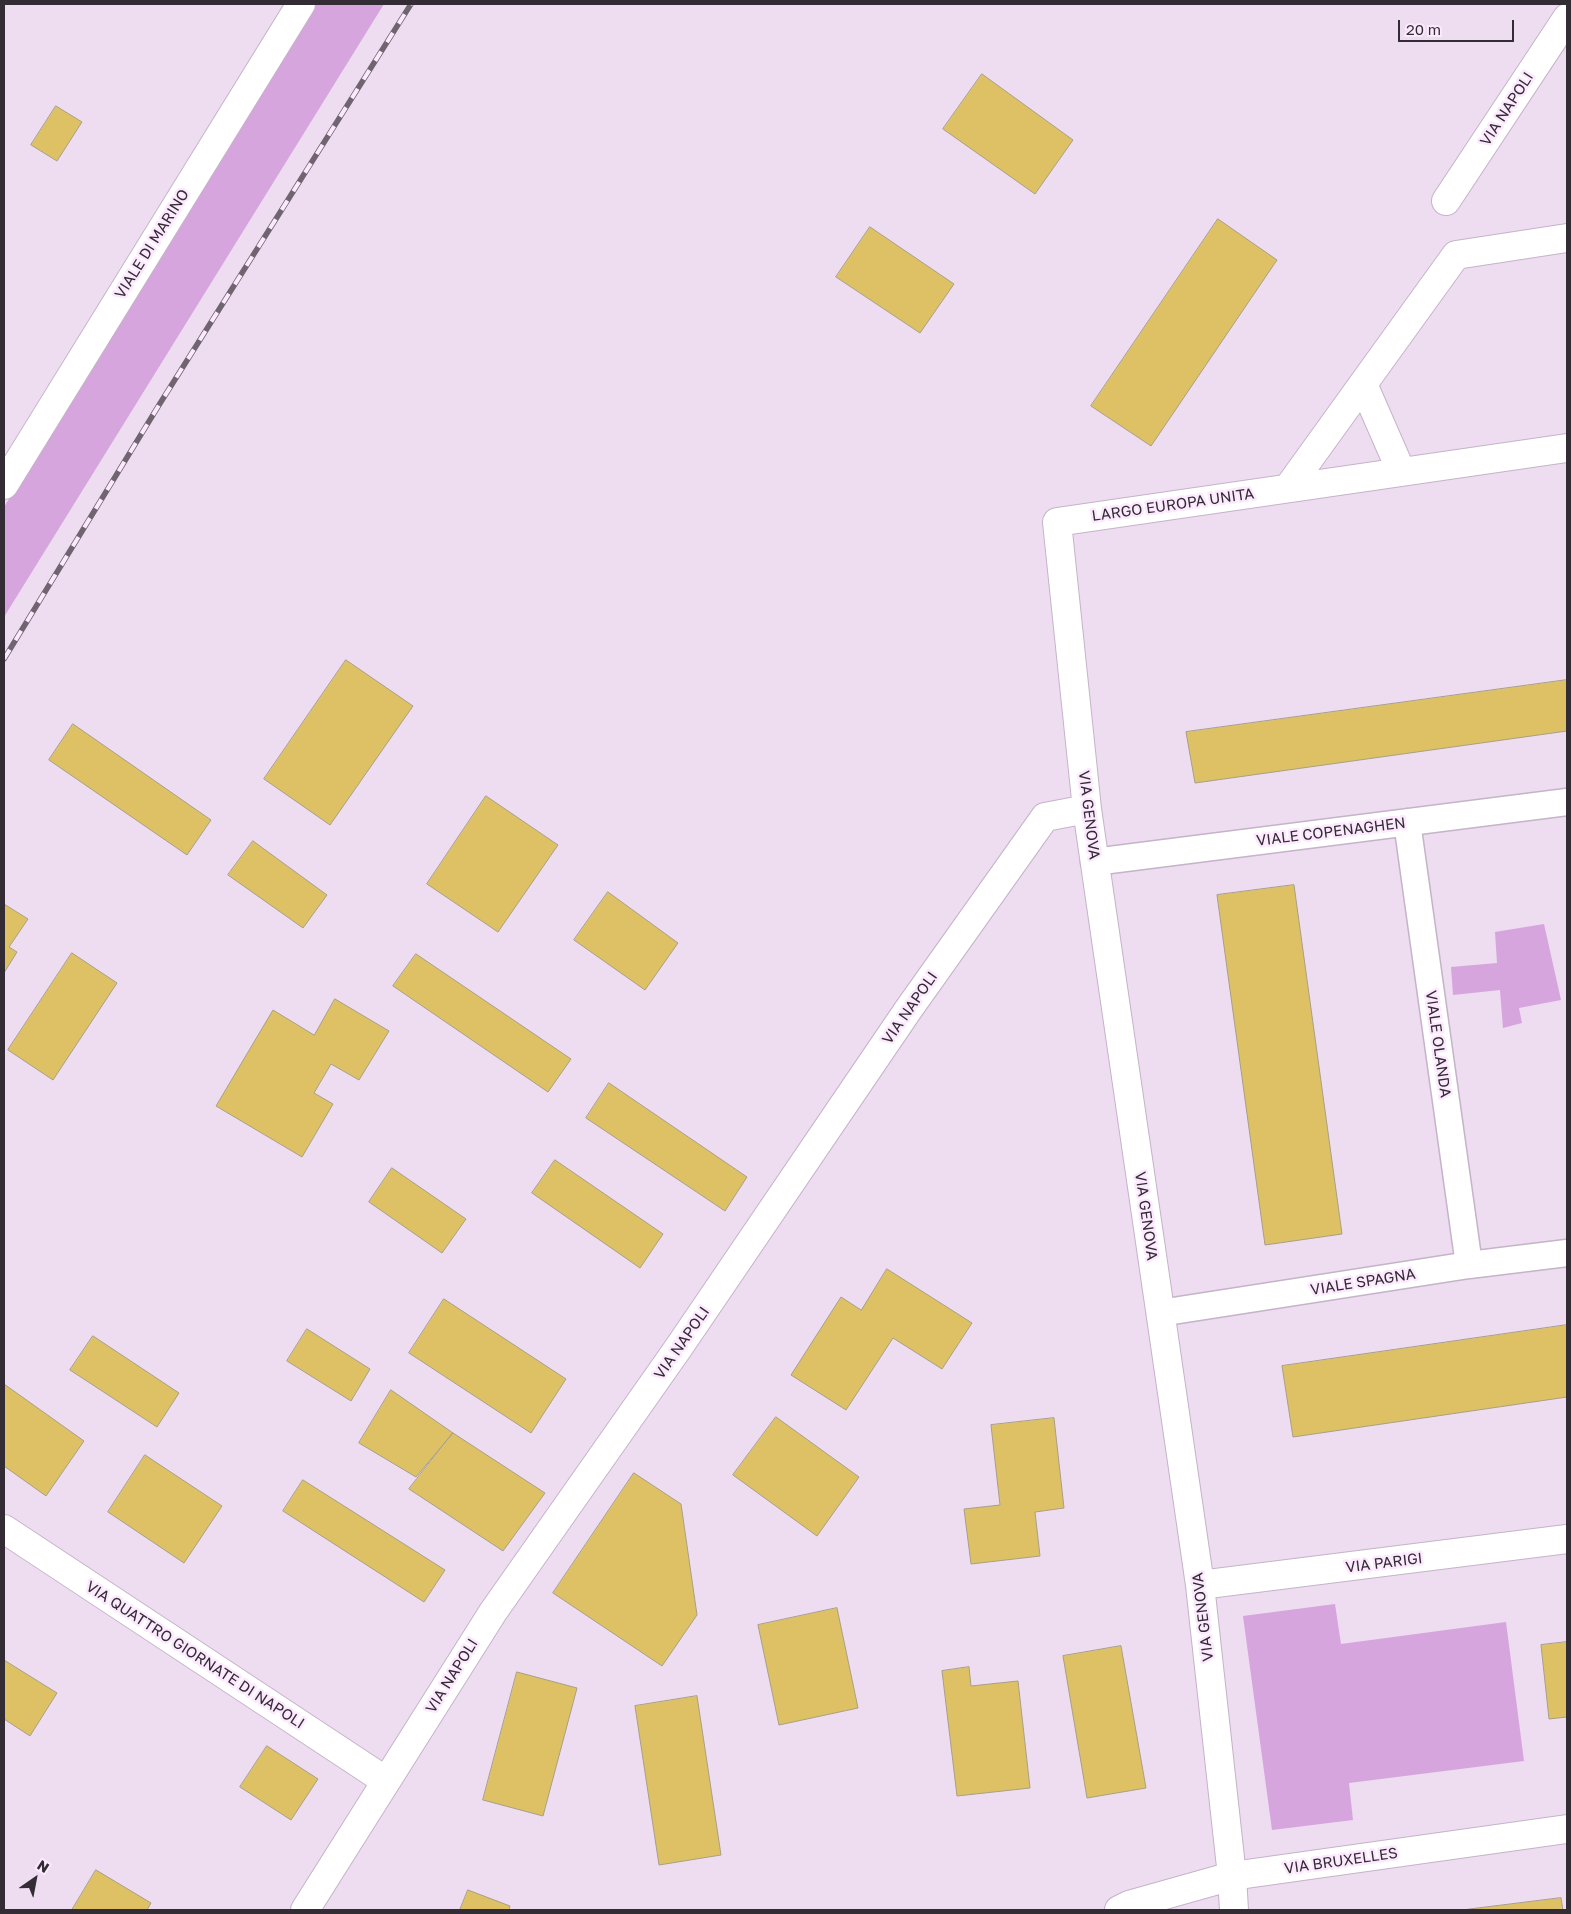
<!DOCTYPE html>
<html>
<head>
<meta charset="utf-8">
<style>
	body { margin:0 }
	#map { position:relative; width:1571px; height:1914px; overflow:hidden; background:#eedcf1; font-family:"Golos Text",sans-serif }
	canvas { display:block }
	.frame { position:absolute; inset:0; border:5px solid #332c34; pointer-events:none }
	.north { position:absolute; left:10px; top:1854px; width:50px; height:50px; -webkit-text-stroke:4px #fce9fe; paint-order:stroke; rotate:33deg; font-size:14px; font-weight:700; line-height:20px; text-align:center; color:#332c34 }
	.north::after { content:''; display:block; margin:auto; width:18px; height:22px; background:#332c34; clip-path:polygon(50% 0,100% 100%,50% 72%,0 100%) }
	.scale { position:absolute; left:1398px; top:20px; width:116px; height:22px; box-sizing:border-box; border:2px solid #332c34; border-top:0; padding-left:6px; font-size:15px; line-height:18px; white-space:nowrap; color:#332c34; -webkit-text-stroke:4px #fce9fe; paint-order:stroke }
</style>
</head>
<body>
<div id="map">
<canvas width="1571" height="1914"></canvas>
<div class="frame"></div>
<div class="north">N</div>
<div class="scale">20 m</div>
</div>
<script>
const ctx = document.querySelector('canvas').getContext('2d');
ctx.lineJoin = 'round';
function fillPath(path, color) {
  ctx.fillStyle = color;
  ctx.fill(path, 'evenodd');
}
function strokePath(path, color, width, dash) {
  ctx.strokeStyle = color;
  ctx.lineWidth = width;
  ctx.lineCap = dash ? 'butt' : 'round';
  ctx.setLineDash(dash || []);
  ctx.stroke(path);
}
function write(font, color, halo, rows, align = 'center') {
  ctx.font = font + ' "Golos Text",sans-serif';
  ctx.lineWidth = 5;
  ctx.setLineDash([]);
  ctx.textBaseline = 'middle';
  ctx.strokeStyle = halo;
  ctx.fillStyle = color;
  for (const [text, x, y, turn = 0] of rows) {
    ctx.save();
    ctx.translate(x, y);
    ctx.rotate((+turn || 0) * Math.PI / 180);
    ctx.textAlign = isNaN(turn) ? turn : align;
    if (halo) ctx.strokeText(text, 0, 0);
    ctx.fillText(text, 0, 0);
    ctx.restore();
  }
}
fillPath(new Path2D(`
	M316 4H384L4 617V507Z
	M1544 924 1561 1000 1519 1008 1522 1023 1503 1028 1500 990 1453 995 1451 967 1497 963 1495 932Z
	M1335 1604 1341 1644 1506 1622 1524 1761 1349 1783 1353 1820 1272 1830 1243 1616Z`), '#d6a5de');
const building = new Path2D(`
	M982 74 1073 140 1035 194 943 129Z
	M56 106 82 122 57 161 31 145Z
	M1218 219 1277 260 1151 446 1091 406Z
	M870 227 954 284 920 333 836 277Z
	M346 660 413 706 330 825 264 779Z
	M1567 680V731L1195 783 1186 732Z
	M73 724 211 820 187 855 49 760Z
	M486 796 558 845 498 932 427 884Z
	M253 841 327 895 303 928 228 875Z
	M1294 885 1342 1234 1265 1245 1217 895Z
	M608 892 678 943 645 990 574 940Z
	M4 904 28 919 9 947 17 952 4 973Z
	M72 953 117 983 53 1080 8 1050Z
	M416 954 571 1059 548 1092 393 986Z
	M335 999 389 1031 359 1080 331 1064 314 1093 333 1104 302 1157 216 1106 273 1010 314 1035Z
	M609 1083 747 1177 725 1211 586 1118Z
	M555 1160 663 1234 640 1268 532 1193Z
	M392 1168 466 1219 442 1253 369 1202Z
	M887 1269 972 1323 942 1369 893 1338 846 1410 791 1375 841 1297 861 1310Z
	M444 1299 566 1379 531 1433 409 1353Z
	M1567 1325V1397L1293 1437 1282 1366Z
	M307 1329 370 1369 351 1401 287 1361Z
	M93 1336 179 1393 157 1427 70 1370Z
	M4 1384 84 1441 46 1496 4 1466Z
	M391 1390 453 1433 416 1477 359 1443Z
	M776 1417 859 1477 817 1536 733 1475Z
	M1054 1418 1064 1508 1035 1512 1040 1556 971 1564 964 1509 1000 1505 991 1425Z
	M453 1433 545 1493 503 1551 409 1489Z
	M145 1455 222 1506 184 1563 108 1512Z
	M634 1473 681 1504 697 1615 662 1666 553 1593Z
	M303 1480 445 1570 424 1602 283 1511Z
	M837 1608 858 1708 779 1725 758 1625Z
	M1567 1642V1717L1549 1719 1541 1645Z
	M1121 1646 1146 1788 1087 1798 1063 1656Z
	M4 1660 57 1693 30 1736 4 1719Z
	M969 1667 971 1686 1018 1681 1030 1788 957 1796 942 1671Z
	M517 1672 577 1688 543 1816 483 1800Z
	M697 1696 721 1855 659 1865 635 1706Z
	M267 1746 318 1779 291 1820 240 1787Z
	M96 1870 151 1903 147 1910H72Z
	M468 1890 510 1906 509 1910H460Z
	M1561 1898 1563 1910H1462Z`);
fillPath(building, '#dfc165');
strokePath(building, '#a69f87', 1);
const pedestrian = new Path2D(`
	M1407 822 1469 1265
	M1094 862 1567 802
	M1160 1313 1469 1265 1567 1253`);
const minor = new Path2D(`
	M1446 201 1567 18
	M1363 384 1401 471
	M1288 488 1456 255 1567 238
	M4 1529 386 1781
	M1200 1585 1567 1539
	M305 1910 493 1612 679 1347 908 1010 1045 817 1087 809
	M1119 1910 1129 1905 1232 1876 1567 1829
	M1234 1910 1232 1876 1200 1585 1087 809 1057 522 1567 448`);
const tertiary = new Path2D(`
	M4 485 301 4`);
strokePath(pedestrian, '#c5b3c8', 29);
strokePath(minor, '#c5b3c8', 30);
strokePath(tertiary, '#c5b3c8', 30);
strokePath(pedestrian, '#fff', 26);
strokePath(minor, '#fff', 28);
strokePath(tertiary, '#fff', 28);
const rail = new Path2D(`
	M4 659 159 405 411 4`);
strokePath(rail, '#6f6470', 5.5);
strokePath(rail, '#fce9fe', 4, [11]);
write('15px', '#332c34', '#fce9fe', [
	["VIA NAPOLI",1507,109,-57],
	["VIALE DI MARINO",152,244,-58],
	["LARGO EUROPA UNITA",1173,505,-8],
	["VIA GENOVA",1089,815,83],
	["VIALE COPENAGHEN",1331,832,-7],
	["VIA NAPOLI",910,1008,-55],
	["VIALE OLANDA",1438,1044,82],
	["VIA GENOVA",1146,1216,82],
	["VIALE SPAGNA",1363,1282,-9],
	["VIA NAPOLI",682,1343,-55],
	["VIA PARIGI",1384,1563,-7],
	["VIA GENOVA",1203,1617,-97],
	["VIA QUATTRO GIORNATE DI NAPOLI",195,1655,33],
	["VIA NAPOLI",452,1676,-58],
	["VIA BRUXELLES",1341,1861,-8]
]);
</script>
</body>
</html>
